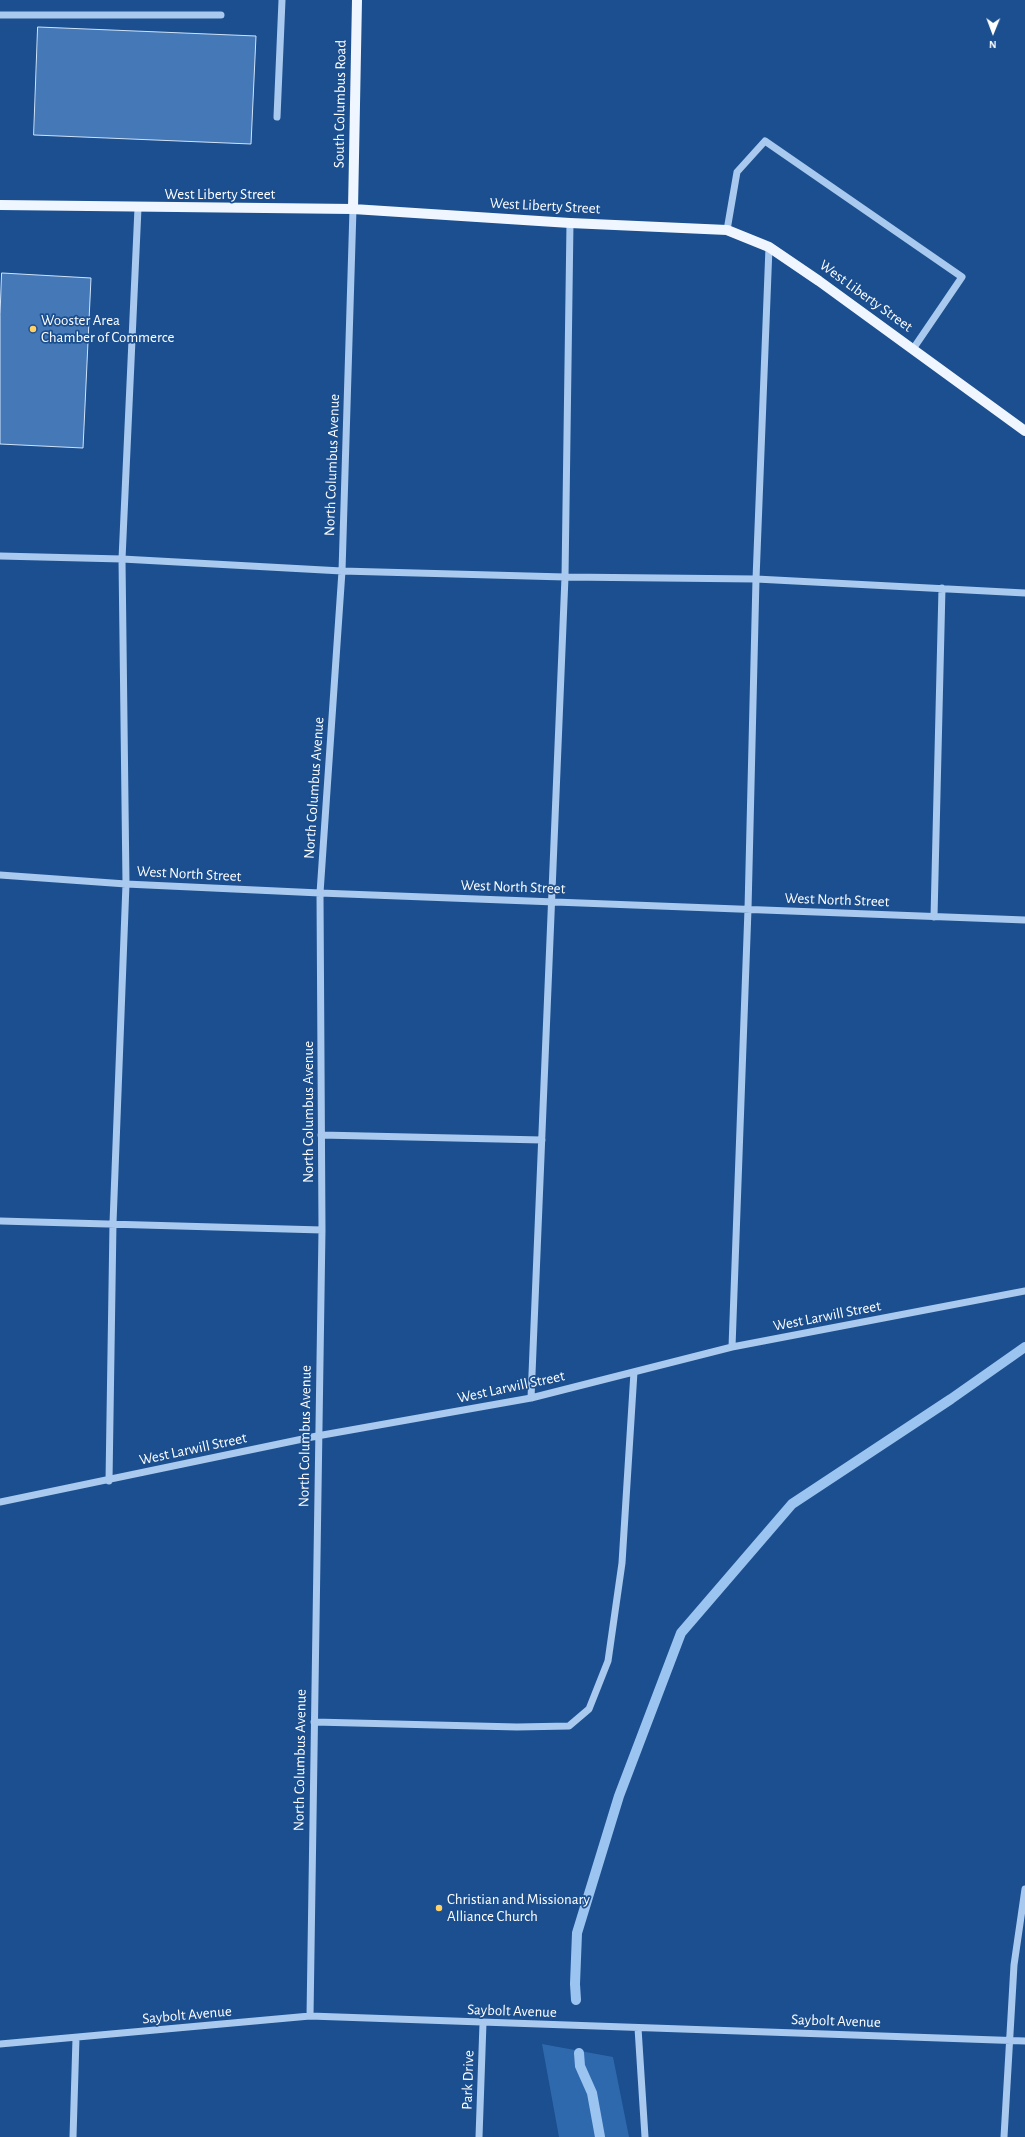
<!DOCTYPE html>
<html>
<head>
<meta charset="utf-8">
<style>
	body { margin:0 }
	#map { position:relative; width:1025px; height:2137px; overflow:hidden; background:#1b4f8f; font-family:"Alegreya Sans",sans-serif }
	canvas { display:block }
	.north { position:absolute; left:973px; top:12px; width:40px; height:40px; -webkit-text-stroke:3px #1b4f8f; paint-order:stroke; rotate:181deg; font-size:11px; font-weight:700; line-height:16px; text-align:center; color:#fff }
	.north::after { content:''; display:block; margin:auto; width:14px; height:18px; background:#fff; clip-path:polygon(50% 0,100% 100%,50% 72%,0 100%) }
</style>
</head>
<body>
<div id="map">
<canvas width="1025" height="2137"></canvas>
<div class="north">N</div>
</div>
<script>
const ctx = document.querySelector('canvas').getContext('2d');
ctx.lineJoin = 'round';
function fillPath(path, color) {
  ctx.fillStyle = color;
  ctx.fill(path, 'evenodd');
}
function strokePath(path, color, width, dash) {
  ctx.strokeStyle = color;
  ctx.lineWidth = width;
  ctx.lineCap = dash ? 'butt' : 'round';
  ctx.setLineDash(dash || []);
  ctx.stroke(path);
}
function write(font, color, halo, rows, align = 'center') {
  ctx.font = font + ' "Alegreya Sans",sans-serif';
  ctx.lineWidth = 3.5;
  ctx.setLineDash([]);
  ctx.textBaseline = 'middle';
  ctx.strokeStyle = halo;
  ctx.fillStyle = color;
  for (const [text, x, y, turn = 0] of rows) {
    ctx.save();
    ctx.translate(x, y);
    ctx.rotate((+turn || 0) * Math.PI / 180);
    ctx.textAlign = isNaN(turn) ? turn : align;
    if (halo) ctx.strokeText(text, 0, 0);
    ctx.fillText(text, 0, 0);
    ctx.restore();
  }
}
fillPath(new Path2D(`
	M542 2044 613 2057 629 2137H559Z`), '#2e69ad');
strokePath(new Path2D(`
	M576 2000 575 1984 577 1933 619 1796 681 1633 792 1504 951 1399 1025 1347
	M579 2053 580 2066 592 2093 600 2137`), '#9cc4f0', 10);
const building = new Path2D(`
	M38 27 256 36 251 144 34 135Z
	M2 273 91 278 83 448 0 444V315Z`);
fillPath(building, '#4478b7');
strokePath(building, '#cfe3fa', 1);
strokePath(new Path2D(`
	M0 15H221
	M277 117 282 0
	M727 230 737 172 765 141 962 277 913 349
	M0 556 122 559 342 571 565 577 756 579 1025 593
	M0 875 126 884 320 893 1025 920
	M934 917 942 588
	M321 1135 542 1140
	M0 1221 322 1230
	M732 1347 748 909 756 579 769 247
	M531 1398 565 577 570 223
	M109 1481 113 1223 126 884 122 559 138 208
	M0 1502 317 1436 531 1398 732 1347 1025 1291
	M314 1722 517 1727 569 1726 589 1709 608 1661 622 1563 634 1372
	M310 2016 322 1230 320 893 342 571 353 209
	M638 2028 645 2137
	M0 2044 310 2016 1025 2041
	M73 2137 76 2038
	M479 2137 483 2023
	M1004 2137 1014 1965 1025 1889`), '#a9c9ee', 7);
strokePath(new Path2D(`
	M0 205 353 209 570 223 727 230 769 247 819 281 1025 431
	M353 209 357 0`), '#f0f6ff', 10);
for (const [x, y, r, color] of [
	[33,329,4,"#ffd166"],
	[439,1908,4,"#ffd166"]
]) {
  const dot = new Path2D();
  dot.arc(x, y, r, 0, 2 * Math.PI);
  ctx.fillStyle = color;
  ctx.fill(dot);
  strokePath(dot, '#1b4f8f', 1.5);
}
write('15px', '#fff', '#1b4f8f', [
	["South Columbus Road",340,104,-89],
	["West Liberty Street",220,194],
	["West Liberty Street",545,206,3],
	["West Liberty Street",866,296,36],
	["North Columbus Avenue",332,465,-88],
	["North Columbus Avenue",314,788,-86],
	["West North Street",189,874,3],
	["West North Street",513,887,2],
	["West North Street",837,900,2],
	["North Columbus Avenue",308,1112,-90],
	["West Larwill Street",827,1316,-11],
	["West Larwill Street",511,1387,-12],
	["North Columbus Avenue",305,1436,-89],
	["West Larwill Street",193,1449,-12],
	["North Columbus Avenue",300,1760,-89],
	["Saybolt Avenue",512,2011,2],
	["Saybolt Avenue",187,2015,-5],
	["Saybolt Avenue",836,2021,2],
	["Park Drive",468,2080,-88]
]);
write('15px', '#fff', '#1b4f8f', [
	["Wooster Area",41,320],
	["Chamber of Commerce",41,337],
	["Christian and Missionary",447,1899],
	["Alliance Church",447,1916]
], 'left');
</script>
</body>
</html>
